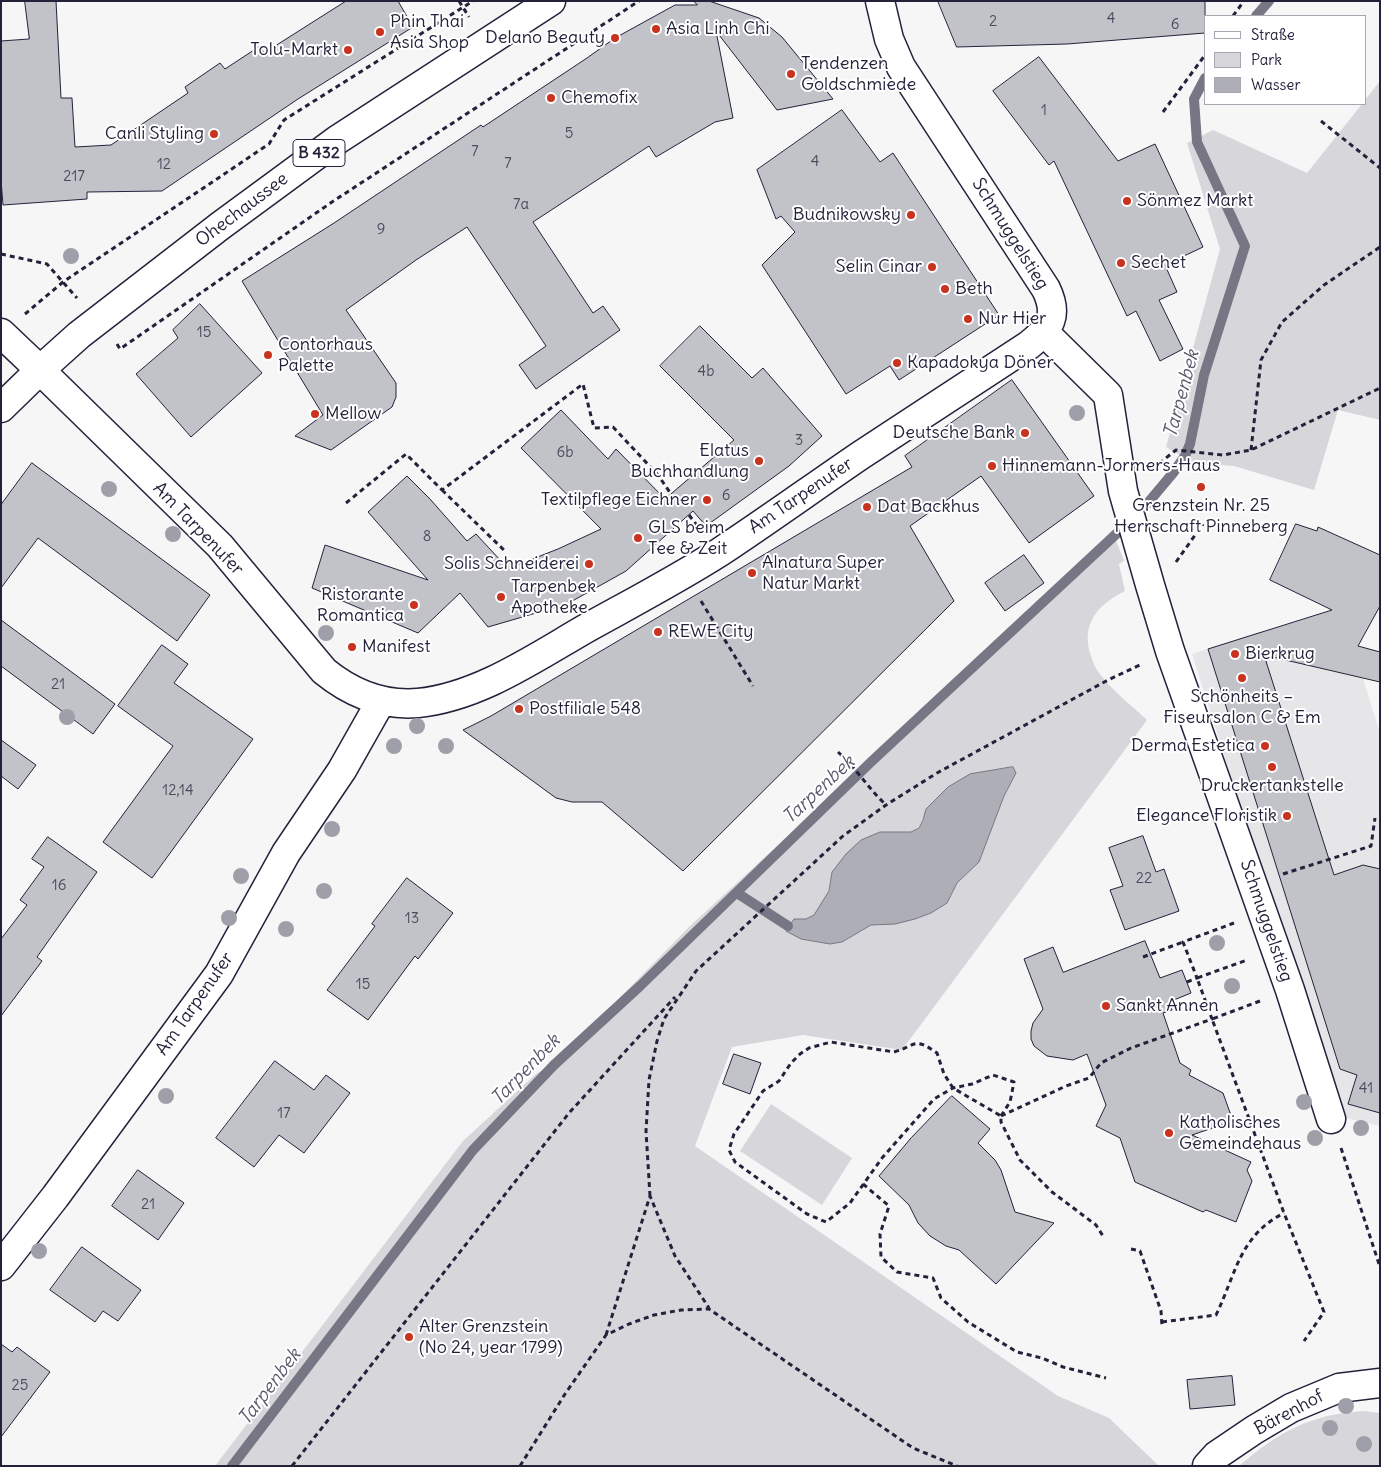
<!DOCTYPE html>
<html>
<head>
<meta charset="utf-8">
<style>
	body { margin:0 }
	#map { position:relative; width:1381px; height:1467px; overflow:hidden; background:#f6f6f7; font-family:Delius,sans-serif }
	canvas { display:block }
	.frame { position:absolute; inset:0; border:2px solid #22223b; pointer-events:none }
	.legend { position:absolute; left:1204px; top:15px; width:162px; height:90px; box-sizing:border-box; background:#fff; border:1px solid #a7a7b1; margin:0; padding:6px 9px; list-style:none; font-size:15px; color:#22223b }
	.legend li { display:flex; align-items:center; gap:10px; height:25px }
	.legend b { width:25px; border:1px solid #a7a7b1 }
</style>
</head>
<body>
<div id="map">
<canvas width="1381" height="1467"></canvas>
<div class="frame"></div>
<ul class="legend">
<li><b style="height:6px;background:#fff"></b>Straße</li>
<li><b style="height:14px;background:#d7d7db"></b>Park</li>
<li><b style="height:14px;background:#aeaeb7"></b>Wasser</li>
</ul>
</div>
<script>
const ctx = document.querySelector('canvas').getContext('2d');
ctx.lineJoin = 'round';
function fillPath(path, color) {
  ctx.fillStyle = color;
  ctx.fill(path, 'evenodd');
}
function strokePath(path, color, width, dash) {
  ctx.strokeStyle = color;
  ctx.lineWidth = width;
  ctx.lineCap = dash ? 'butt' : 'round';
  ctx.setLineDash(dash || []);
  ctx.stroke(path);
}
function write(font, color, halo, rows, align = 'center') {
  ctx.font = font + ' Delius,sans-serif';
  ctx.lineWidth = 4;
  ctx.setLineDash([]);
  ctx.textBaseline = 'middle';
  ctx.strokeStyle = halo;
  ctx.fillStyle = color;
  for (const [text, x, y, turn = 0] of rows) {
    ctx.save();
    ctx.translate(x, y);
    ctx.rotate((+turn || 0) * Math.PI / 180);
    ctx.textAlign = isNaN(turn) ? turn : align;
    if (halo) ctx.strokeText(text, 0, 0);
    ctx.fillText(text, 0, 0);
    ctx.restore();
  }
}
fillPath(new Path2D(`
	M1261 631 1268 655 1363 679 1380 733V1126L1338 1116 1192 654Z`), '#e6e6e9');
fillPath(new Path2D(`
	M1380 81V420L1338 410 1314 490 1234 466 1194 463 1166 447 1220 249 1187 143 1213 130 1307 173 1362 104H1365V100Z
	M1114 535 1124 561 1119 564 1125 591C1098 604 1080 625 1091 656 1093 661 1094 666 1097 670 1110 689 1130 704 1147 720L902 1050 803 1035 732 1047 695 1146 1058 1396 1109 1418 1159 1466H215L463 1141 537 1073 554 1065 689 927ZM1016 773 1004 796 979 862 957 883 947 903 931 913 915 919 895 924 871 925 842 942 831 944 801 939 794 919H806L814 915 829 891 832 872 880 832C907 832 919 839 926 809Z
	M771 1104 852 1158 822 1205 740 1151Z
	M1363 1411 1380 1413V1466H1239C1280 1431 1309 1415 1363 1411Z`), '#d7d7db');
const water = new Path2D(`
	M1013 767 1016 773 1004 796 979 862 957 883 947 903 931 913 915 919 895 924 871 925 842 942 830 944 801 939 786 931 794 919H806L814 915 829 891 832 872 846 854 861 840 880 832H911L919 828 923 820 926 809 948 787 970 774Z`);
fillPath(water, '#aeaeb7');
strokePath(water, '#767685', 1);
strokePath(new Path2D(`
	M1256 16 1269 1
	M737 893 788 926
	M232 1466 473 1150 554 1065 640 986 872 761 1142 510 1173 473 1185 456 1190 444 1204 375 1245 246 1197 142 1194 99 1205 78`), '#767685', 10);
const building = new Path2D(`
	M25 1H56L61 98H72L75 147 111 145 188 93 185 87 220 63 225 69 260 46 264 53 346 1H398L413 27 298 99 162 191 87 192V199L3 205 1 180V41L29 39Z
	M694 1H709L759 18 782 37 833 99 777 110 716 31 733 118 715 122 656 157 649 146 533 222 593 313 603 306 620 330 536 389 519 365 546 346 467 227 416 260 346 310 396 383V397L392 407 331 450 295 436 323 415 242 281 334 223 481 125 483 127 587 58 615 38 675 5H697Z
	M938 1H1205V33L1067 44 957 47Z
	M1039 57 1118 161 1155 144 1203 247 1165 265 1177 292 1159 300 1183 349 1160 361 1136 311 1127 316 1054 161 1049 165 993 91Z
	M842 110 880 162 893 153 999 315 899 380 890 366 846 394 762 265 795 232 781 216 776 219 757 170Z
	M200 304 262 373 191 437 136 374 178 338 173 330Z
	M700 326 752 378 763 368 822 436 789 466 706 526 693 511 626 571 567 604 488 627 460 593 418 633 312 588 325 545 428 580 368 512 407 476 430 499 467 541 476 534 502 562 517 565 558 549 601 529 521 448 561 410 608 459 616 449 665 499 734 440 660 366Z
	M1012 380 1094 496 1029 543 981 476 910 526 954 601 683 871 602 802H572L556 798 463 730 491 716 912 467 905 456Z
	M32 463 210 595 177 641 38 538 1 588V505Z
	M1296 524 1317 531 1318 527 1380 555V606L1358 646 1380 652V682L1264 655 1334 875 1363 865 1380 869V1113L1348 1104 1357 1075 1340 1069 1208 649 1332 610 1270 580Z
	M1024 555 1044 583 1005 611 985 583Z
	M1 620 115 704 93 734 1 666Z
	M162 645 188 664 174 683 253 739 152 878 103 842 173 746 118 706Z
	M1 740 36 765 18 789 1 776Z
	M1143 836 1156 872 1164 869 1179 911 1125 930 1110 890 1123 886 1109 848Z
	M48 837 97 872 37 957 42 961 1 1016V939L27 905 20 900 44 867 32 859Z
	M407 878 453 913 418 959 415 956 368 1020 327 990 375 926 372 924Z
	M1145 941 1160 978 1182 970 1191 993 1169 1002 1172 1010 1163 1013 1180 1063 1191 1070 1189 1075 1223 1093 1233 1121 1192 1135 1251 1162 1247 1170 1252 1181 1236 1222 1206 1210 1203 1212 1135 1182 1120 1138 1096 1126 1106 1105 1087 1054 1073 1060 1047 1056 1034 1046 1031 1039V1031L1033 1023 1043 1009 1024 959 1053 947 1063 972Z
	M734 1054 761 1063 750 1094 723 1084Z
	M275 1061 314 1090 326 1075 350 1093 304 1153 279 1135 254 1167 216 1138Z
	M952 1096 990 1129 978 1143 995 1160 1001 1170 1015 1212 1054 1223 996 1284 959 1250 946 1246 930 1236 918 1223 909 1205 879 1176 911 1138Z
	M138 1170 184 1203 158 1240 112 1206Z
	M82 1247 141 1290 118 1321 103 1311 95 1322 50 1290Z
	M1 1344 12 1352 17 1347 50 1372 1 1437Z
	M1232 1376 1235 1405 1190 1409 1187 1380Z`);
fillPath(building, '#c2c2c9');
strokePath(building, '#22223b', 1);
const minor = new Path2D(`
	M1045 333 1108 395 1123 491 1150 585 1170 651 1290 990 1331 1119
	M40 370 220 546 324 671C351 693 382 706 418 703 478 697 533 659 585 629 630 604 676 580 720 552 767 521 814 487 861 455 917 418 973 382 1029 345 1050 328 1059 316 1046 289L901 67 889 39 880 1
	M1 1266 55 1197 219 974 286 853 342 770 381 701
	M1207 1466 1217 1455 1254 1430 1291 1408 1339 1388 1380 1383`);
const major = new Path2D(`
	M1 333 40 370
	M1 408 40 370 79 335 220 226 337 140 551 1`);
strokePath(minor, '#22223b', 31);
strokePath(major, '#22223b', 31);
strokePath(new Path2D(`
	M459 1 469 17
	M1233 16 1244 1
	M1163 112 1205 55
	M1321 121 1380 168
	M1 254 47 264 77 298
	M25 314 63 282 269 144 284 120 473 1
	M117 344 120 349 332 202 639 1
	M1251 450 1261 360 1282 322 1324 285 1380 247
	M1152 469 1176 450 1223 455 1251 450 1380 388
	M442 490 505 551
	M346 503 406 454 442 490 583 384 594 428 613 427 658 475 671 494
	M689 515 699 528
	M1176 562 1203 524
	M701 601 753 686
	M838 752C856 768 868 788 886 805
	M1283 874 1371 846 1375 818
	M1143 957 1183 942
	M1187 982 1197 978 1183 942 1234 923
	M1260 1001 1212 1019 1284 1213 1324 1312 1304 1341
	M1001 1116 1010 1102 1014 1082 993 1075 972 1084 953 1088 934 1099 882 1158 850 1203 826 1222 807 1214 735 1162 729 1150 734 1134 763 1091 779 1081 791 1063 800 1054 809 1048 831 1042 894 1052C916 1046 913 1036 937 1053L944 1074 953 1088 1001 1116V1122L1020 1160 1052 1192 1096 1225 1103 1236
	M1001 1116 1066 1086 1089 1078 1101 1063 1131 1048 1212 1019 1197 978 1247 960
	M1341 1148 1380 1267
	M863 1184 889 1206 880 1234 881 1257 897 1272 933 1278 941 1298 968 1322 1017 1352 1042 1358 1063 1367 1106 1378
	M650 1196 646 1131 649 1080 657 1041 664 1019 696 971 843 836 886 805 937 773 1108 680 1142 664
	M1131 1249 1140 1251 1161 1311 1162 1326
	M1162 1322 1216 1315C1236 1274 1239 1236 1284 1213
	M606 1335 650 1196 675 1256 709 1308
	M292 1466 569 1113 675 997
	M520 1466 565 1394 606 1335 629 1324 654 1315 681 1310 709 1309 913 1448 957 1466`), '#22223b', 3, [5, 4]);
strokePath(minor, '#fff', 28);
strokePath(major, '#fff', 28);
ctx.fillStyle = '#9f9faa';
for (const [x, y] of [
	[71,256],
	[1077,413],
	[109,489],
	[173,534],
	[326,633],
	[67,717],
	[417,726],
	[394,746],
	[446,746],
	[332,829],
	[241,876],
	[324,891],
	[229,918],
	[286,929],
	[1217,943],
	[1232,986],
	[166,1096],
	[1304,1102],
	[1361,1128],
	[1315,1138],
	[39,1251],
	[1346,1406],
	[1330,1428],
	[1364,1444]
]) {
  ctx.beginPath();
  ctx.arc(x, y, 8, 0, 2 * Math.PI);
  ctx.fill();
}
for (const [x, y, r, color] of [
	[656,29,5,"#c8321e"],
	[380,32,5,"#c8321e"],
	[615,38,5,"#c8321e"],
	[348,50,5,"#c8321e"],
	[791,74,5,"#c8321e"],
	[551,98,5,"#c8321e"],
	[214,134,5,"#c8321e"],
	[1127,201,5,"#c8321e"],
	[911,215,5,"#c8321e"],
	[1121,263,5,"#c8321e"],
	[932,267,5,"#c8321e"],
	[945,289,5,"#c8321e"],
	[968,319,5,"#c8321e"],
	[268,355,5,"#c8321e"],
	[897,363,5,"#c8321e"],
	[315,414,5,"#c8321e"],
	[1025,433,5,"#c8321e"],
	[759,461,5,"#c8321e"],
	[992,466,5,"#c8321e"],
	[1201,487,5,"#c8321e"],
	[707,500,5,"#c8321e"],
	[867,507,5,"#c8321e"],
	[638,538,5,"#c8321e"],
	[589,564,5,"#c8321e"],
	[752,573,5,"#c8321e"],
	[501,597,5,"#c8321e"],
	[414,605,5,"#c8321e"],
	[658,632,5,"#c8321e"],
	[352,647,5,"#c8321e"],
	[1235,654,5,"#c8321e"],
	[1242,678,5,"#c8321e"],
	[519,709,5,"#c8321e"],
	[1265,746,5,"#c8321e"],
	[1272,767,5,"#c8321e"],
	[1287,816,5,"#c8321e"],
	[1106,1006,5,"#c8321e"],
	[1169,1133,5,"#c8321e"],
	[409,1337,5,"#c8321e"]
]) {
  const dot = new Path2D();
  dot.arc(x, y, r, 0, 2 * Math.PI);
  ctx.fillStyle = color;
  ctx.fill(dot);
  strokePath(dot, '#fff', 2);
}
write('15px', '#4a4a5e', null, [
	["4",1111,19],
	["2",993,22],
	["6",1175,25],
	["1",1044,111],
	["5",569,134],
	["7",475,152],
	["4",815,162],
	["7",508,164],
	["12",164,165],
	["217",74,177],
	["7a",521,205],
	["9",381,230],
	["15",204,333],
	["4b",706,372],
	["3",799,441],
	["6b",565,453],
	["6",726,496],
	["8",427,537],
	["21",58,685],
	["12,14",178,791],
	["22",1144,879],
	["16",59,886],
	["13",412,919],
	["15",363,985],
	["41",1366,1089],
	["17",284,1114],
	["21",148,1205],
	["25",20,1386]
]);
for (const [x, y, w] of [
	[319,153,52]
]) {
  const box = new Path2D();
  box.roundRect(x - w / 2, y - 13.5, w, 27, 4);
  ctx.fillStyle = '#fff';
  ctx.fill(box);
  strokePath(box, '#22223b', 1);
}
write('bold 16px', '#22223b', null, [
	["B 432",319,153]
]);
write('18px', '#22223b', '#fff', [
	["Phin Thai",390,22],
	["Asia Shop",390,43],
	["Asia Linh Chi",666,29],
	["Delano Beauty",605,38,"right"],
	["Tolu-Markt",338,50,"right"],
	["Tendenzen",801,64],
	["Goldschmiede",801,85],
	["Chemofix",561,98],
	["Canli Styling",204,134,"right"],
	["Sönmez Markt",1137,201],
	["Budnikowsky",901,215,"right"],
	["Sechet",1131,263],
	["Selin Cinar",922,267,"right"],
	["Beth",955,289],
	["Nur Hier",978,319],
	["Contorhaus",278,345],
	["Palette",278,366],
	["Kapadokya Döner",907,363],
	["Mellow",325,414],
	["Deutsche Bank",1015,433,"right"],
	["Elatus",749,451,"right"],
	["Buchhandlung",749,472,"right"],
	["Hinnemann-Jormers-Haus",1002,466],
	["Textilpflege Eichner",697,500,"right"],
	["Grenzstein Nr. 25",1201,506,"center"],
	["Herrschaft Pinneberg",1201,527,"center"],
	["Dat Backhus",877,507],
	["GLS beim",648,528],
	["Tee & Zeit",648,549],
	["Alnatura Super",762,563],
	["Natur Markt",762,584],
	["Solis Schneiderei",579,564,"right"],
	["Tarpenbek",511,587],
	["Apotheke",511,608],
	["Ristorante",404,595,"right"],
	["Romantica",404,616,"right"],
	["REWE City",668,632],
	["Manifest",362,647],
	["Bierkrug",1245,654],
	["Schönheits –",1242,697,"center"],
	["Fiseursalon C & Em",1242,718,"center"],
	["Postfiliale 548",529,709],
	["Derma Estetica",1255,746,"right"],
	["Druckertankstelle",1272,786,"center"],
	["Elegance Floristik",1277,816,"right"],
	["Sankt Annen",1116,1006],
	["Katholisches",1179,1123],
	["Gemeindehaus",1179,1144],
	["Alter Grenzstein",419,1327],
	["(No 24, year 1799)",419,1348]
], 'left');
write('18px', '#22223b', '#fff', [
	["Ohechaussee",242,210,-37],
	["Schmuggelstieg",1010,234,58],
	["Am Tarpenufer",801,496,-34],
	["Am Tarpenufer",198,529,46],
	["Schmuggelstieg",1266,921,71],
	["Am Tarpenufer",195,1004,-55],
	["Bärenhof",1289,1413,-28]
]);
write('italic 19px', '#5a5a6d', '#fff', [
	["Tarpenbek",1182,394,-75],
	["Tarpenbek",819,790,-43],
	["Tarpenbek",526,1070,-46],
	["Tarpenbek",270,1387,-53]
]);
</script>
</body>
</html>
